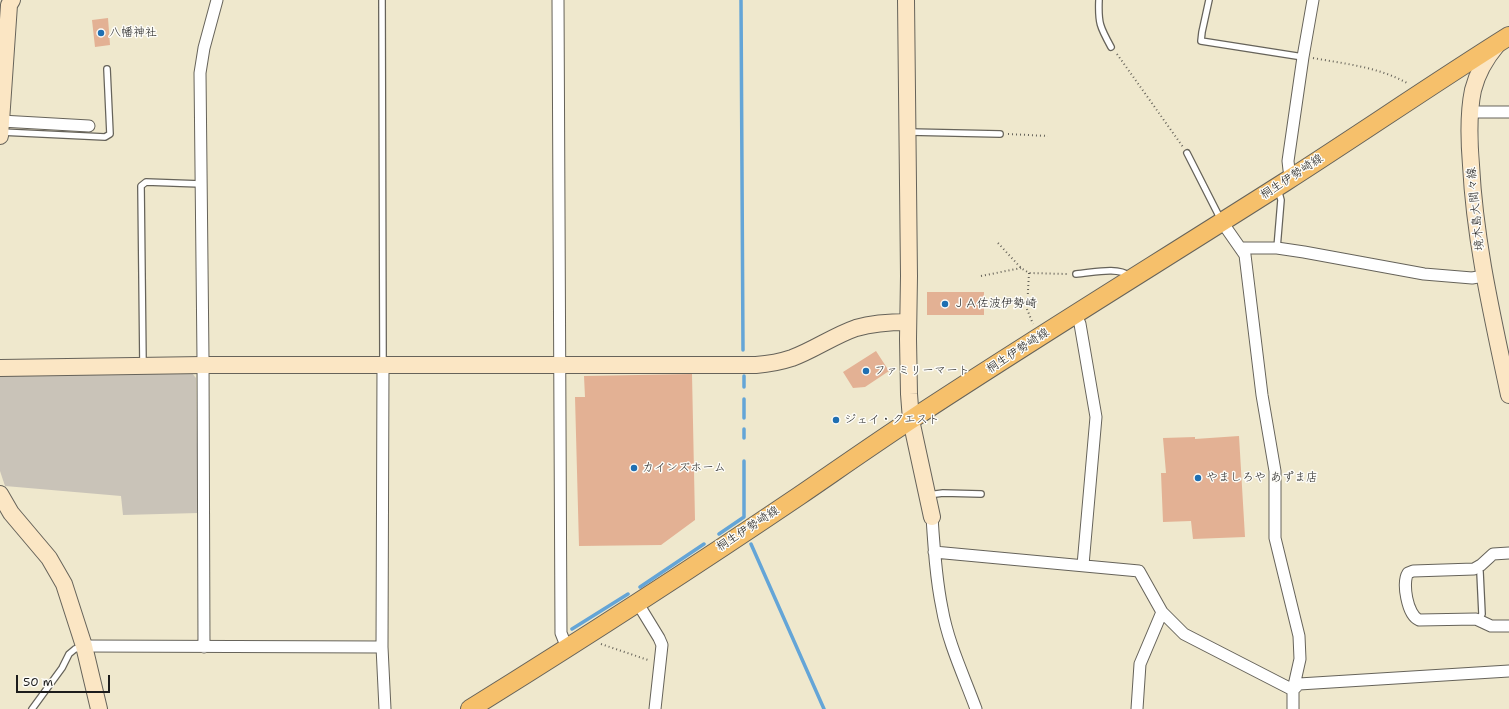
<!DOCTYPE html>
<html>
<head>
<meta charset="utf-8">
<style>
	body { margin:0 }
	#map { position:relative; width:1509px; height:709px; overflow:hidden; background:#efe8cd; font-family:"Shantell Sans",sans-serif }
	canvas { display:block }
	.scale { position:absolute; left:16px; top:675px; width:94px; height:18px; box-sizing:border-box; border:2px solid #1c1c1c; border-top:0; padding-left:5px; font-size:12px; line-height:14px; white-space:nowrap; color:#1c1c1c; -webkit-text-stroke:3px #fdfcf7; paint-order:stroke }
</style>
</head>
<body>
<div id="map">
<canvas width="1509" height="709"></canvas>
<div class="scale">50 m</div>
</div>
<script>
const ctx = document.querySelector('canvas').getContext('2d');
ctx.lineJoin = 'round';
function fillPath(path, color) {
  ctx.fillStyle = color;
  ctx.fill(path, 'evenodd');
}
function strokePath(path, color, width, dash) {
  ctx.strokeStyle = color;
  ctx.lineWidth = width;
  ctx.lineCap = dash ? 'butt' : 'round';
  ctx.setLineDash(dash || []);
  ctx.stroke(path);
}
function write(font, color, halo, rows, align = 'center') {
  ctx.font = font + ' "Shantell Sans","Klee One",sans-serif';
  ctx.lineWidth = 3;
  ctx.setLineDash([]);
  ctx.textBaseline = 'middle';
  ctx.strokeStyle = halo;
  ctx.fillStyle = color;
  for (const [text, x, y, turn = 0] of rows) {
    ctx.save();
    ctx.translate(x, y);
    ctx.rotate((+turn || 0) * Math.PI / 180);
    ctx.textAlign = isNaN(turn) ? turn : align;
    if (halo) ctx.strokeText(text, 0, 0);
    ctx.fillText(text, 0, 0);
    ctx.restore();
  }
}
fillPath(new Path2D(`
	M112 373H192L196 378 198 513 123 515 121 496 5 486 0 471V376Z`), '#c9c3b8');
strokePath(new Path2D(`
	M741 0 743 350
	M744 376V387
	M744 399V418
	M744 429V438
	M719 534 744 517V461
	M751 544 824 709
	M640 587 704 544
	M572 629 628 594`), '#64a5d7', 3.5);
fillPath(new Path2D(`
	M108 18 110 45 95 47 92 20Z
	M927 292H984V315H927Z
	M876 351 889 371 865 387 853 388 843 372Z
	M692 374 695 520 661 545 579 546 575 397H585L584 376Z
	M1239 436 1245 537 1193 539 1191 521 1163 522 1161 473H1166L1163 438 1195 437V439Z`), '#e3b194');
const lane = new Path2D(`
	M382 0 383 364
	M1099 0C1098 23 1100 27 1111 47
	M1209 0 1202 32 1201 41 1303 57
	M1 132 105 137 110 134 107 69
	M909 132 1000 134
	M1187 153 1221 220
	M1277 248 1281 200 1278 189
	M1076 274C1092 273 1117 266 1130 276
	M143 365 141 186 146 182 201 184
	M928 495 943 493 981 494
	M1478 568 1480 572 1482 614 1479 620
	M32 709 62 668 69 654 75 649 82 647`);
const street = new Path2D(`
	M558 0 561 633 567 648
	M1470 112H1509
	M1 121 89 126
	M1293 177 1289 170 1288 161 1303 57 1313 0
	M1222 222 1245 255 1262 395 1275 471V538L1299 636 1300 659 1293 690V709
	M1240 248H1277L1304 252 1424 274 1472 278 1484 276
	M1076 315 1080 324 1096 417 1083 565
	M383 365 382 647 385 709
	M932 517C934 548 936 579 942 608 948 643 964 676 976 709
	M934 552 1139 571 1162 612 1184 634 1293 690 1299 684 1509 671
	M1509 553 1493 554 1481 565 1474 569 1413 571 1408 573C1402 582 1407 615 1419 620L1476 619 1491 626H1509
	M637 602 659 638 662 645 655 709
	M84 646 382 647
	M204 647 203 359 200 73 204 48 217 0
	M1137 709 1140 664 1162 612`);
const secondary = new Path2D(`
	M906 0 909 276 908 339 909 394 911 420 932 517
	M1497 45C1486 58 1477 74 1473 90 1468 114 1469 141 1471 165 1475 243 1493 319 1509 395
	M0 136 9 5 12 0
	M0 368 203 365H756C768 364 780 362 792 358 814 350 833 336 856 328 873 323 890 322 908 322
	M0 494 11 513 49 558 64 584 84 646 99 709`);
const primary = new Path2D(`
	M470 709C581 640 691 569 799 496 837 470 874 444 912 419 1035 338 1161 261 1285 182 1360 134 1434 83 1509 36`);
strokePath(lane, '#66635a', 8);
strokePath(street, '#66635a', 13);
strokePath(secondary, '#66635a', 18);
strokePath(primary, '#66635a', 20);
strokePath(new Path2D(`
	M1117 54 1183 147
	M1313 58C1346 64 1378 67 1407 83
	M1008 134 1048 136
	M998 243 1021 268 1029 273 1067 274
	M1029 273 1027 309 1033 324
	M981 276 1021 268
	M601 644 648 660`), '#66635a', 2, [1, 3]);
strokePath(lane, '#fff', 5.5);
strokePath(street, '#fff', 11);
strokePath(secondary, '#fbe6c4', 16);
strokePath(primary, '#f6c06b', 18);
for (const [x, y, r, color] of [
	[101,33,4,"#1f6fb2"],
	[945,304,4,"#1f6fb2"],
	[866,371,4,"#1f6fb2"],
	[836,420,4,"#1f6fb2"],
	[634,468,4,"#1f6fb2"],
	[1198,478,4,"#1f6fb2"]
]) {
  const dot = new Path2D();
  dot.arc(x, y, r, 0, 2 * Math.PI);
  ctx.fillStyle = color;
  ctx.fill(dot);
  strokePath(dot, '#fdfcf7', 1.5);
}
write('12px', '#1c1c1c', '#fdfcf7', [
	["八幡神社",109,33],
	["ＪＡ佐波伊勢崎",953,304],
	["ファミリーマート",874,371],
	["ジェイ・クエスト",844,420],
	["カインズホーム",642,468],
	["やましろや あずま店",1206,478]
], 'left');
write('12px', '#1c1c1c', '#fdfcf7', [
	["桐生伊勢崎線",1292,177,-33],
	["境木島大間々線",1476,209,-96],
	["桐生伊勢崎線",1018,351,-33],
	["桐生伊勢崎線",748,529,-33]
]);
</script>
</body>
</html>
